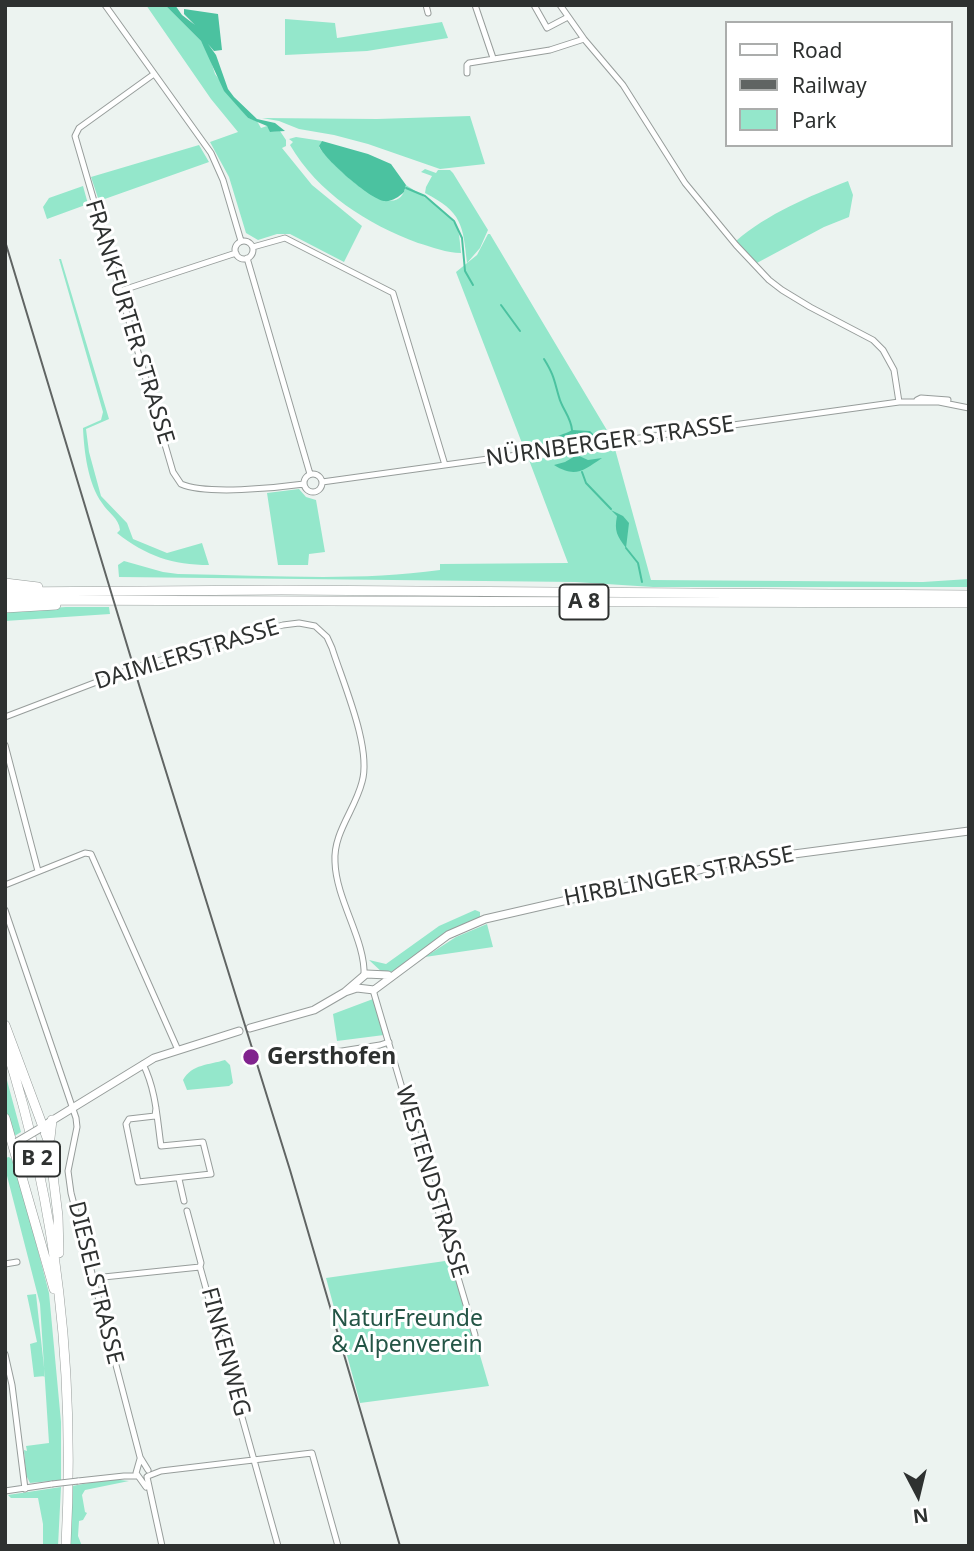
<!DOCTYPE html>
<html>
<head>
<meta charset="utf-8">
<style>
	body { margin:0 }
	#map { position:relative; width:974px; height:1551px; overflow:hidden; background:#ecf3f0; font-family:"Noto Sans",sans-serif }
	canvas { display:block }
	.frame { position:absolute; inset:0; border:7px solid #2e3130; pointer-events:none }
	.legend { position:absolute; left:725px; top:21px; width:228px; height:126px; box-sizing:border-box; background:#fff; border:2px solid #abadac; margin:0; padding:9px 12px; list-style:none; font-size:21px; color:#2e3130 }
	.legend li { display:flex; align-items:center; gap:14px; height:35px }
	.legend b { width:35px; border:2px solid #abadac }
	.north { position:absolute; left:883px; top:1460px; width:70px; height:70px; -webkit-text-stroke:5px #fff; paint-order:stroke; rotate:173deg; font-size:19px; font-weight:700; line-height:28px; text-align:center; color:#2e3130 }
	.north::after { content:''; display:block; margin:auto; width:24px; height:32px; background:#2e3130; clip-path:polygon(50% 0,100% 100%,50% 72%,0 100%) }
</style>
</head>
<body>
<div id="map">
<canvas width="974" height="1551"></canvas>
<div class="frame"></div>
<ul class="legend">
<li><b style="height:9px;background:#fff"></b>Road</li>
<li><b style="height:9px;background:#606463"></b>Railway</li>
<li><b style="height:19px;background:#94e7cb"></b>Park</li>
</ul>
<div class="north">N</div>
</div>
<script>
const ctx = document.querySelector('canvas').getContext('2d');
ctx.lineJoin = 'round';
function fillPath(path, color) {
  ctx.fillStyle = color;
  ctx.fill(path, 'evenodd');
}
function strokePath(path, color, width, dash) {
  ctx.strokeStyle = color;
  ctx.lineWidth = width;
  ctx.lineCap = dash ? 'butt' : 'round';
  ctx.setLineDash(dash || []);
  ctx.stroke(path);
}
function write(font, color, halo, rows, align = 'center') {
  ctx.font = font + ' "Noto Sans",sans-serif';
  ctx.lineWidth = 6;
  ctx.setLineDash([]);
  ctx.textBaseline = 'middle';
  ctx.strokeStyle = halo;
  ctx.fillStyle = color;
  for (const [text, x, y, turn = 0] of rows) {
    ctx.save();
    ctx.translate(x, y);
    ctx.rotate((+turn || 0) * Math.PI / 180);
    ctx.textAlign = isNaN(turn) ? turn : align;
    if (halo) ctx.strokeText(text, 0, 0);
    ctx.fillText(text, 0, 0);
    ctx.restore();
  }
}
fillPath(new Path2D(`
	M146 5H165L201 41 210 58 215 74 248 118 257 121 261 128 267 126 271 132 280 131 286 140V146L282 148 312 185 362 226 344 262 290 234H277L258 240 246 233 229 177 210 142 238 132 211 99Z
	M285 19 335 23 337 38 442 22 448 38 367 51 285 55Z
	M470 116 485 164 440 169 368 144 334 135 299 129 279 121 262 118 377 119Z
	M296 137 322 141 319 147C329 162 398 231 406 185 421 195 452 213 458 230 460 238 460 246 461 253 447 253 432 247 418 243 367 224 318 193 290 145L293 142 289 139Z
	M199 145 209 162 99 201 91 177Z
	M425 169 436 173 438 170H450L453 173 488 230 480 248 467 263C463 225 462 212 425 193L426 187 432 176 421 172Z
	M848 181 853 195 849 217 824 227 755 264 736 241C767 214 810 196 848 181Z
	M83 186 88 204 47 219 43 207 49 198Z
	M488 234H490L611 437 609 440 536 447 525 451 456 272 477 255Z
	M59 259H61L109 419 86 429 89 452 101 496 127 523 133 539 167 553 202 543 209 565C173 565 146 556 117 533L120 530C119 518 108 513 102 503 88 484 84 451 83 428L101 420 103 412Z
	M615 449 651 580 923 582 969 579V587H653L575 582 119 577 118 565 124 561 163 572 178 574C265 575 354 582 440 570V564L568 563 529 460Z
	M299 489 306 497 316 500 325 552 309 554 308 565H278L267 493Z
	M66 607H109L110 614 5 621V611Z
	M475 910 480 912V918C446 930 422 953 391 972L384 974 369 960 386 964 439 926Z
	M487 924 493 947 425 957 456 937Z
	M373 999 384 1035 337 1041 333 1014Z
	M225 1060 230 1065 233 1083 229 1086 187 1090 183 1080C192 1064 209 1065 225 1060Z
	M5 1073 21 1132 13 1137 5 1107Z
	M9 1157 15 1162 49 1293 61 1422V1480L30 1483 26 1475 24 1450 27 1451 26 1446 49 1443 40 1304 5 1168V1158Z
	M452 1260 489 1386 360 1403 326 1278Z
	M36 1294 45 1376 34 1377 30 1344 37 1342 27 1295Z
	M111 1479 129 1481 85 1490 82 1495 85 1512 87 1513 83 1520 79 1521 78 1536 82 1546H69L72 1486Z
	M61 1487 58 1546H43V1524L38 1498H11L8 1495Z`), '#94e7cb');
fillPath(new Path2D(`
	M165 5H175L182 15 195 25 184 14V9L218 14 222 50 214 51 208 44 216 55 228 89 234 97 257 119 275 123 285 131 270 132 267 126 248 118 224 91 201 41Z
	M322 141 368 154 391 164 406 185 404 192C399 197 391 202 384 201 370 199 324 159 319 146Z
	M572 430 590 431 594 435 575 443 561 440 549 441C556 435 564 435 572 430Z
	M577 455 588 460 602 458C583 471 575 478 554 465L565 462Z
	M611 510 623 516 629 523 626 548C617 536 614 531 617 516Z`), '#4bc2a0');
strokePath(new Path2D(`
	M406 188 425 196 454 221 462 238 465 271 473 285
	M501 305 520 331
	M544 359C554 375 554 380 559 397 562 409 571 417 572 430
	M582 472 586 483 611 509
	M626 548 638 563 642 582`), '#4bc2a0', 2);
const minor = new Path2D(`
	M105 5 211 153 223 180 241 241
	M426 5 428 13
	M475 5 493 58
	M534 5 547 28 568 17
	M560 5 584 39 623 85 685 183 736 245 769 280 782 290 810 307 873 340 883 350 894 370 899 402
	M467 73V65L469 63 550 50 584 39
	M154 74 79 128 75 136 173 472 181 484C206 495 276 488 304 484
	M235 250a9 9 0 1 1 18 0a9 9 0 1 1-18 0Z
	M253 247 285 238 393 293 445 465
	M247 258 310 474
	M120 291 236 253
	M917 400 921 398 948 400
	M304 483a9 9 0 1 1 18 0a9 9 0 1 1-18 0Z
	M322 482 899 402H939L969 408
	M5 717 136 667 283 625 299 623 315 626 327 637 332 648C343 683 372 748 362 782 355 810 333 833 335 862 336 900 366 941 364 976
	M5 745 38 871
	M5 885 85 853 91 854 178 1050
	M5 910 76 1118 77 1127 68 1171 71 1193 140 1457 148 1470
	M373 990 475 1335
	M304 1057 380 1045 389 1042
	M143 1064C156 1090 157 1118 161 1146L203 1142 211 1174 138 1182 126 1124 129 1119 155 1116 156 1108
	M179 1179 184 1201
	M187 1211 201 1263 200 1267 278 1546
	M5 1264 17 1262
	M94 1278 200 1267
	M5 1354 12 1385 25 1489
	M140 1459 136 1473 146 1487
	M148 1476 161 1471 312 1453 338 1546
	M147 1477 162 1546
	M78 1481 124 1476H137
	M5 1491 52 1484`);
const major = new Path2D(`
	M345 992 357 988 374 990 448 935 485 919 733 862 969 831
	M250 1028 314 1010 345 992 366 974 388 975
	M48 1123 154 1058 239 1031`);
const highway = new Path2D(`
	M5 583 38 587
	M5 592 281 590 969 595
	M5 600 969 603
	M5 608 56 605
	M5 1025 49 1143 58 1216 59 1253
	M5 1044C58 1209 75 1373 66 1546
	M5 1118 54 1289
	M50 1138 52 1120`);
strokePath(minor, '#979d9b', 7);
strokePath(major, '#979d9b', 9);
strokePath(highway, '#979d9b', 10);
strokePath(minor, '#fff', 5);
strokePath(major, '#fff', 7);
strokePath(highway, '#fff', 9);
strokePath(new Path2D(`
	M5 241 140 688 290 1170 400 1546`), '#606463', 2);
const minorBridge = new Path2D(`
	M52 1484 78 1481`);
const majorBridge = new Path2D(`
	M17 1142 39 1129`);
strokePath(minorBridge, '#979d9b', 7, []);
strokePath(majorBridge, '#979d9b', 9, []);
strokePath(minorBridge, '#fff', 5);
strokePath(majorBridge, '#fff', 7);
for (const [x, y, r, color] of [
	[251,1057,9,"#81238e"]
]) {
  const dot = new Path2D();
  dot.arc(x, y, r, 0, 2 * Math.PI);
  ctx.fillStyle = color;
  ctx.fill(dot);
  strokePath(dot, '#fff', 2.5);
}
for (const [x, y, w] of [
	[584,602,49],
	[37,1159,46]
]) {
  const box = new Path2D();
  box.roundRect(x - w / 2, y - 17.5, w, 35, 5);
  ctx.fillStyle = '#fff';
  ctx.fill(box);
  strokePath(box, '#2e3130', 2);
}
write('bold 21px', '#2e3130', null, [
	["A 8",584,602],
	["B 2",37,1159]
]);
write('23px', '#2e3130', '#fff', [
	["FRANKFURTER STRASSE",129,322,73],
	["NÜRNBERGER STRASSE",610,442,-8],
	["DAIMLERSTRASSE",187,655,-17],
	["HIRBLINGER STRASSE",679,877,-11],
	["WESTENDSTRASSE",431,1182,73],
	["DIESELSTRASSE",95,1283,76],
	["FINKENWEG",225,1352,75]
]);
write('bold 23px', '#2e3130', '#fff', [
	["Gersthofen",267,1057]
], 'left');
write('23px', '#245546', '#fff', [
	["NaturFreunde",407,1319],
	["& Alpenverein",407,1345]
]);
</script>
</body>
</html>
